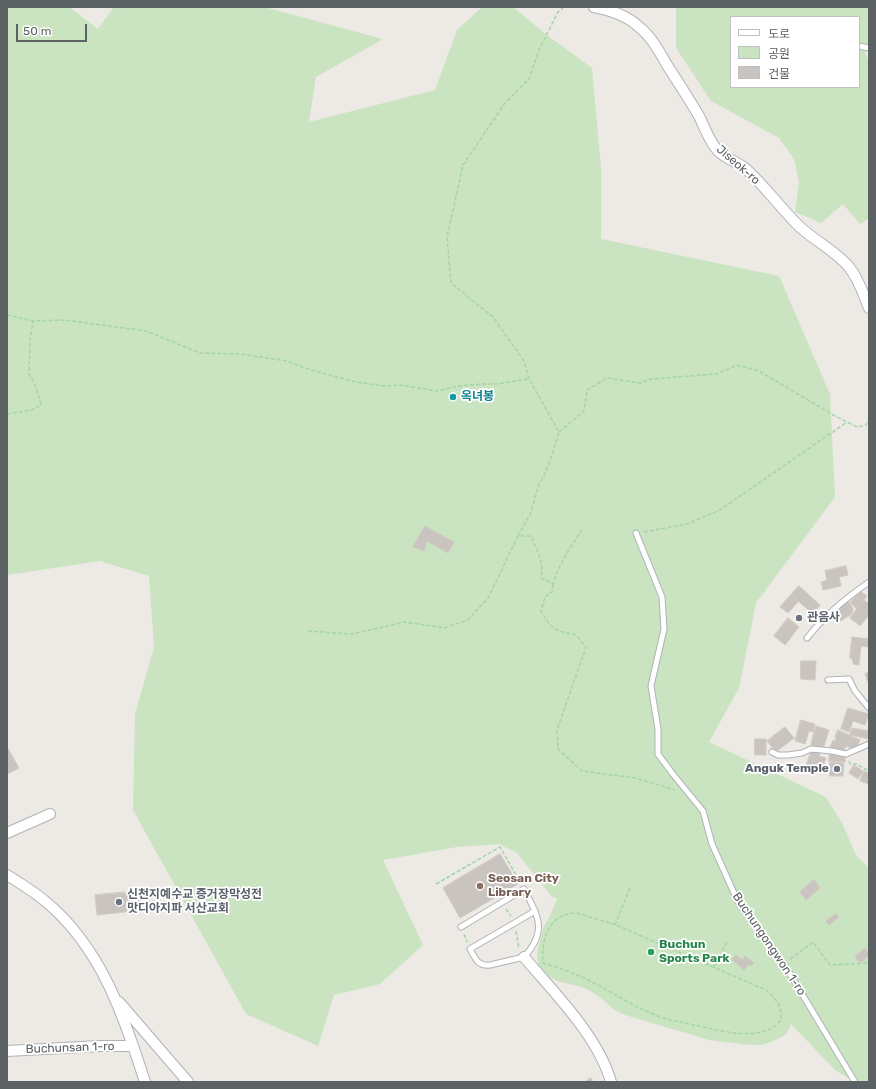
<!DOCTYPE html>
<html>
<head>
<meta charset="utf-8">
<style>
	body { margin:0 }
	#map { position:relative; width:876px; height:1089px; overflow:hidden; background:#ede9e4; font-family:Rubik,"Noto Sans KR",sans-serif }
	canvas { display:block }
	.frame { position:absolute; inset:0; border:8px solid #5c6163; pointer-events:none }
	.legend { position:absolute; left:730px; top:16px; width:130px; height:72px; box-sizing:border-box; background:#fff; border:1px solid #bec0c1; margin:0; padding:5px 7px; list-style:none; font-size:12px; color:#5c6163 }
	.legend li { display:flex; align-items:center; gap:8px; height:20px }
	.legend b { width:20px; border:1px solid #bec0c1 }
	.scale { position:absolute; left:16px; top:24px; width:71px; height:18px; box-sizing:border-box; border:2px solid #5c6163; border-top:0; padding-left:5px; font-size:12px; line-height:14px; white-space:nowrap; color:#5c6163; -webkit-text-stroke:3px #fff; paint-order:stroke }
</style>
</head>
<body>
<div id="map">
<canvas width="876" height="1089"></canvas>
<div class="frame"></div>
<ul class="legend">
<li><b style="height:5px;background:#fff"></b>도로</li>
<li><b style="height:11px;background:#cae4c1"></b>공원</li>
<li><b style="height:11px;background:#c9c4c0"></b>건물</li>
</ul>
<div class="scale">50 m</div>
</div>
<script>
const ctx = document.querySelector('canvas').getContext('2d');
ctx.lineJoin = 'round';
function fillPath(path, color) {
  ctx.fillStyle = color;
  ctx.fill(path, 'evenodd');
}
function strokePath(path, color, width, dash) {
  ctx.strokeStyle = color;
  ctx.lineWidth = width;
  ctx.lineCap = dash ? 'butt' : 'round';
  ctx.setLineDash(dash || []);
  ctx.stroke(path);
}
function write(font, color, halo, rows, align = 'center') {
  ctx.font = font + ' Rubik,"Noto Sans KR",sans-serif';
  ctx.lineWidth = 3.5;
  ctx.setLineDash([]);
  ctx.textBaseline = 'middle';
  ctx.strokeStyle = halo;
  ctx.fillStyle = color;
  for (const [text, x, y, turn = 0] of rows) {
    ctx.save();
    ctx.translate(x, y);
    ctx.rotate((+turn || 0) * Math.PI / 180);
    ctx.textAlign = isNaN(turn) ? turn : align;
    if (halo) ctx.strokeText(text, 0, 0);
    ctx.fillText(text, 0, 0);
    ctx.restore();
  }
}
fillPath(new Path2D(`
	M7 7H69L98 29 114 7H264L383 39 316 77 309 122 435 90 457 30 482 7H513L547 35 592 68 601 168V239L779 276 830 394 835 497 756 603 739 688 709 742 826 797 842 823 856 855 869 868V1082H855L835 1070 791 1024 788 1031 784 1036 771 1042 762 1045H749L709 1040 625 1015 613 1009 602 999 590 991 581 987 557 981 544 974 539 969 537 956 538 948 544 926 549 918 557 899 552 897 517 853 499 844 457 847 383 860 423 945 380 984 334 995 318 1046 246 1014 133 810 135 714 154 647 149 576 100 561 7 575Z
	M676 7H869V49L865 53 869 61V218L860 224 843 204 821 223 795 212 799 182 794 159 779 138 711 101 676 48ZM731 17H859V87H731Z`), '#cae4c1');
const building = new Path2D(`
	M425 526 454 542 448 553 427 541 424 551 413 547Z
	M846 566 848 575 839 577 841 586 823 590 821 582 827 580 825 571Z
	M799 586 820 605 813 614 791 595Z
	M860 591 867 596 857 609 850 603Z
	M791 595 798 602 788 613 780 607Z
	M864 600 869 604V615L860 626 850 618Z
	M848 601 853 609 852 614 837 623 830 612Z
	M788 618 799 627 785 645 774 636Z
	M852 637 869 639V647L861 646 859 665 853 664V661L852 659 850 658Z
	M801 661H816L815 680 801 679Z
	M869 672V685L865 674Z
	M848 708 869 714 865 725 853 721 849 732 841 729Z
	M801 720 815 724 813 732 809 731 805 744 795 741Z
	M816 726 829 730 823 749 811 745Z
	M785 727 794 738 776 752 767 741Z
	M852 728 869 731V739L850 735Z
	M838 730 860 740 856 750 846 746 843 752 830 747 833 740 835 741 836 738 835 737Z
	M755 739H766V755H755Z
	M7 747 19 768 7 774Z
	M812 750 820 753 819 756 826 758 821 771 806 766Z
	M830 753 843 754V756H845V762L829 761Z
	M830 762 844 763 843 776H830Z
	M854 765 863 771 858 779 849 773Z
	M864 771 869 773V784L860 781Z
	M500 854 518 884 460 918 443 888Z
	M814 880 820 888 806 900 800 892Z
	M141 891 142 910 97 915 95 895Z
	M836 914 839 917 829 925 826 921Z
	M865 948 869 953V956L860 963 855 957Z
	M736 955 742 960 745 956 754 963 751 966 749 964 744 970 732 960Z
	M591 1078 593 1082H585Z`);
fillPath(building, '#c9c4c0');
strokePath(building, '#d2c9c2', 1);
const lane = new Path2D(`
	M859 46 869 48
	M636 533 662 597 664 629 651 686 658 729V754L672 773 703 811 712 844 738 902 784 964 855 1082
	M807 638C826 614 845 599 869 582
	M828 680 849 679 855 691 869 708
	M772 752 778 755H788L802 753 811 749 832 751 846 754 869 744
	M461 927 524 889C538 916 548 931 524 957L490 965C478 967 475 958 470 949L535 911`);
const street = new Path2D(`
	M594 7C610 10 626 15 638 26 651 36 659 51 667 65 678 82 689 99 699 116 705 128 709 141 718 151 726 159 738 162 746 169 766 187 781 209 800 227 815 241 836 251 849 267 859 279 863 294 869 308
	M7 833 50 814
	M7 875C20 883 33 891 45 901 101 947 124 1016 145 1082
	M524 957C555 994 598 1036 611 1082
	M119 1002 188 1082
	M7 1051 100 1046H133`);
strokePath(lane, '#afb3b5', 7);
strokePath(street, '#afb3b5', 12);
strokePath(new Path2D(`
	M564 7 558 12 539 50 529 79 505 103 463 165 447 237 451 283 493 317 524 361 529 379 559 432 552 455 544 476 539 484 531 512 518 536H531C538 552 544 561 541 578L553 584C559 564 570 547 582 530
	M7 315 33 321 65 320 146 331 200 353 241 354 287 361 311 370 356 382 383 386 400 385 436 391 459 386 483 384H497L529 379
	M7 414 32 410 41 405 36 387 29 374 30 341 33 321
	M559 432 584 411 587 390 607 378 640 383 651 379 716 374 737 365 759 371 835 416 857 427 866 425 869 418
	M644 532 687 524 720 510 847 422
	M553 584 552 592 545 597 541 611 549 624 559 631 576 635 586 647 557 730 558 749 582 771 636 778 675 790
	M308 631 351 634 405 622 444 628 468 620 488 598 518 536
	M849 761 850 764H856L869 771
	M436 884 500 847 520 882
	M506 909 511 916
	M577 913 616 925 766 990C775 997 783 1008 781 1020 763 1044 718 1030 694 1025 680 1022 666 1020 653 1014 632 1006 614 993 594 983 577 974 560 968 543 963 541 939 549 913 577 913Z
	M615 925 630 888
	M516 931 519 949
	M464 934 467 942
	M790 959 813 942 830 965 869 963
	M714 967 728 940`), '#a5d5a6', 1.5, [4, 2]);
strokePath(lane, '#fff', 5);
strokePath(street, '#fff', 10);
for (const [x, y, r, color] of [
	[453,397,4,"#0f9aa8"],
	[799,618,4,"#6b7280"],
	[837,769,4,"#6b7280"],
	[480,886,4,"#8d6e63"],
	[119,902,4,"#6b7280"],
	[651,952,4,"#2e9e5b"]
]) {
  const dot = new Path2D();
  dot.arc(x, y, r, 0, 2 * Math.PI);
  ctx.fillStyle = color;
  ctx.fill(dot);
  strokePath(dot, '#fff', 1.5);
}
write('12px', '#5c6163', '#fff', [
	["Jiseok-ro",738,165,41],
	["Buchungongwon 1-ro",769,944,56],
	["Buchunsan 1-ro",70,1048,-2]
]);
write('bold 12px', '#0d838f', '#fff', [
	["옥녀봉",461,397]
], 'left');
write('bold 12px', '#5b616d', '#fff', [
	["관음사",807,618],
	["Anguk Temple",829,769,"right"],
	["신천지예수교 증거장막성전",127,895],
	["맛디아지파 서산교회",127,909]
], 'left');
write('bold 12px', '#785e54', '#fff', [
	["Seosan City",488,879],
	["Library",488,893]
], 'left');
write('bold 12px', '#27864d', '#fff', [
	["Buchun",659,945],
	["Sports Park",659,959]
], 'left');
</script>
</body>
</html>
